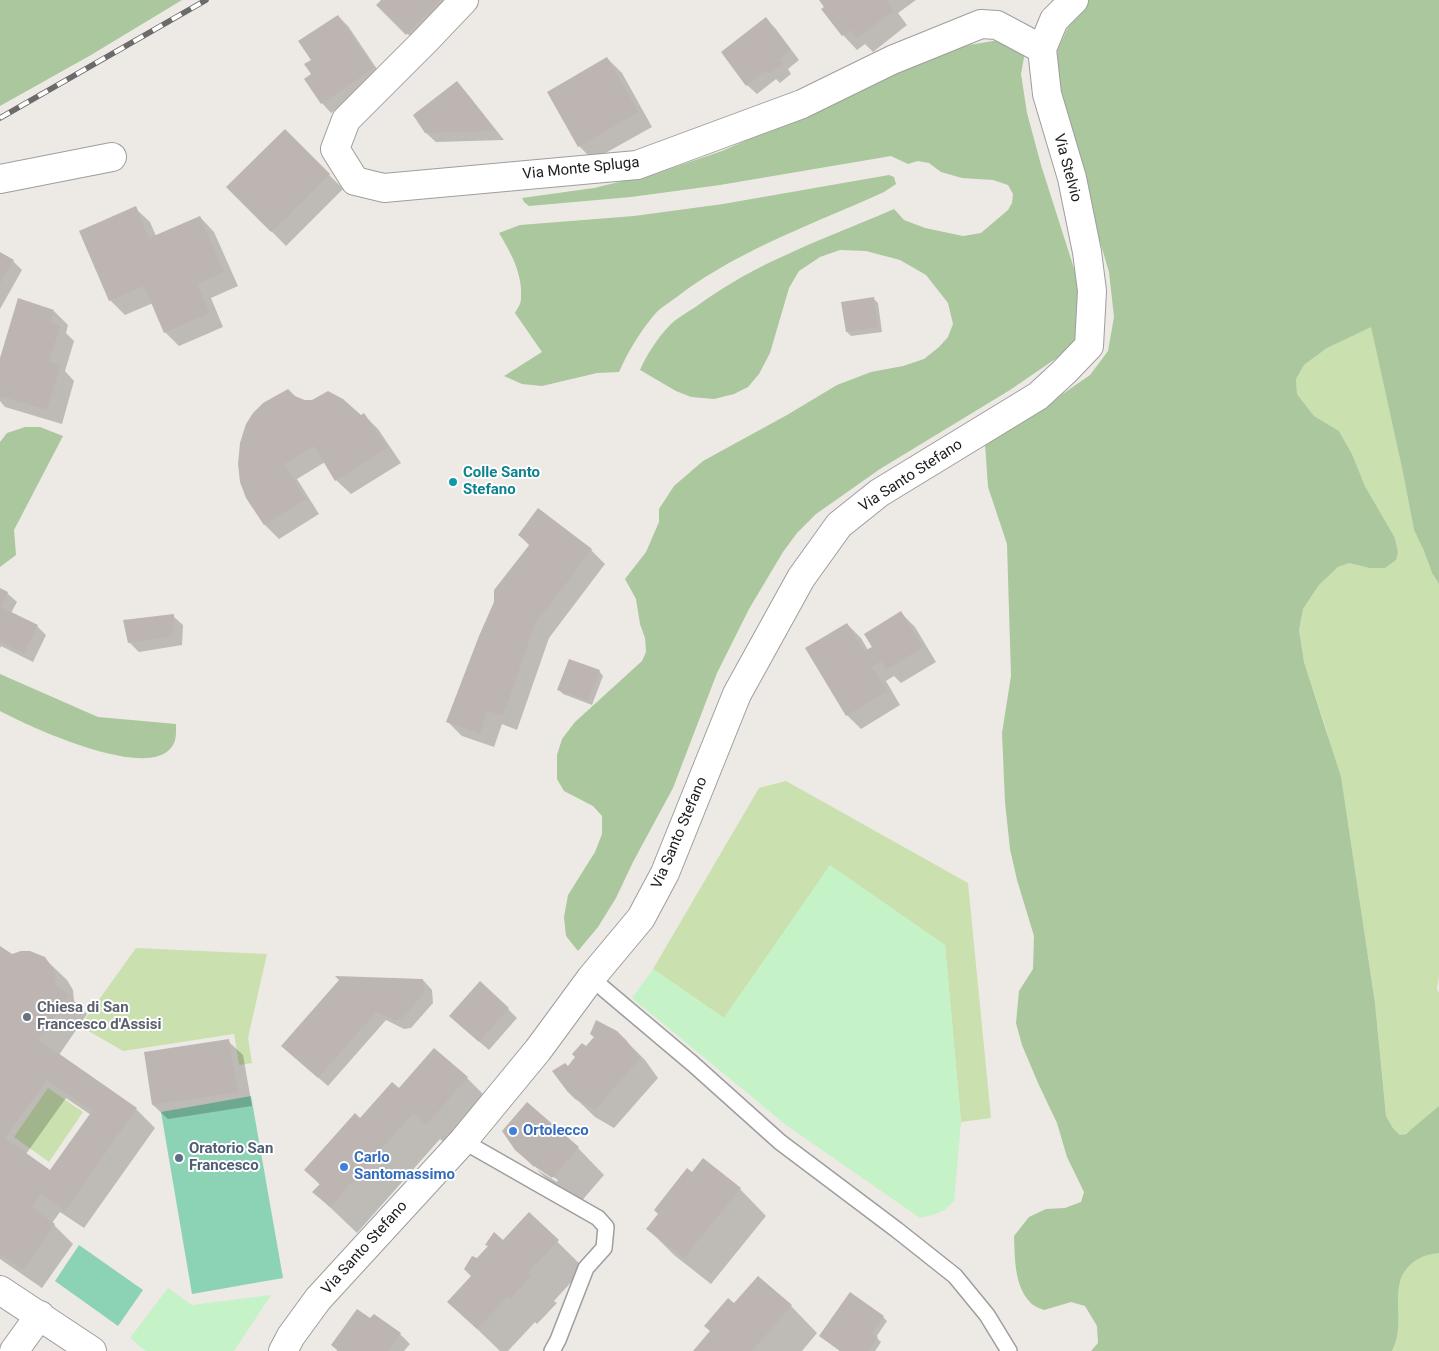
<!DOCTYPE html>
<html>
<head>
<meta charset="utf-8">
<style>
	body { margin:0 }
	canvas { display:block; background:#ede9e4 }
</style>
</head>
<body>
<canvas width="1439" height="1351"></canvas>
<script>
const ctx = document.querySelector('canvas').getContext('2d');
ctx.lineJoin = 'round';
function fillPath(path, color) {
  ctx.fillStyle = color;
  ctx.fill(path, 'evenodd');
}
function strokePath(path, color, width, dash) {
  ctx.strokeStyle = color;
  ctx.lineWidth = width;
  ctx.lineCap = dash ? 'butt' : 'round';
  ctx.setLineDash(dash || []);
  ctx.stroke(path);
}
function write(font, color, halo, rows, align = 'center') {
  ctx.font = font + ' Roboto,sans-serif';
  ctx.lineWidth = 4;
  ctx.setLineDash([]);
  ctx.textBaseline = 'middle';
  ctx.strokeStyle = halo;
  ctx.fillStyle = color;
  for (const [text, x, y, turn = 0] of rows) {
    ctx.save();
    ctx.translate(x, y);
    ctx.rotate((+turn || 0) * Math.PI / 180);
    ctx.textAlign = isNaN(turn) ? turn : align;
    if (halo) ctx.strokeText(text, 0, 0);
    ctx.fillText(text, 0, 0);
    ctx.restore();
  }
}
fillPath(new Path2D(`
	M1371 326 1402 468 1414 530 1424 551 1432 573 1439 584V976L1437 989 1439 993V1106C1428 1116 1415 1133 1400 1135L1393 1128 1386 1116 1375 1003 1348 824 1327 732 1304 662 1299 630 1303 609 1319 585 1338 567 1349 563 1369 568 1395 560 1398 552 1395 538 1365 486 1352 454 1339 431 1314 416 1297 394 1296 379 1304 365 1327 348Z
	M786 781 968 883 991 1118 961 1122 945 945 830 866 724 1018 653 969 759 788Z
	M136 948 267 954 248 1038 252 1063 239 1065 234 1034 123 1051 80 1026Z
	M48 1088 83 1112 49 1162 14 1137Z
	M1432 1253H1439V1351H1392L1397 1335 1398 1285 1405 1269 1418 1258Z`), '#cae1af');
fillPath(new Path2D(`
	M0 0H182L91 55 0 106Z
	M1089 0H1439V584L1432 573 1424 551 1414 530 1402 468 1371 327 1327 348 1304 365 1296 379 1297 394 1314 416 1339 431 1352 454 1365 486 1395 538 1398 552 1396 560 1385 568H1369L1349 563 1338 567 1319 585 1303 609 1299 630 1304 662 1341 777 1375 1003 1386 1116 1393 1128 1400 1135 1406 1134 1439 1106V1253C1428 1254 1419 1257 1411 1264 1390 1282 1402 1312 1397 1336 1396 1341 1394 1346 1392 1351H1091L1098 1343 1097 1326 1085 1306 1071 1302 1044 1310C1039 1308 1033 1306 1030 1302 1014 1285 1015 1258 1014 1236L1029 1217 1046 1209 1065 1208 1081 1202 1084 1192 1067 1157 1057 1123 1038 1083 1022 1045 1016 1023 1019 991 1033 969 1034 936 1017 880 1010 849 1005 802 1002 733 1011 676 1007 544 988 487 985 443 1028 418 1090 375 1108 351 1114 317 1109 272 1090 208 1054 74 1058 49 1068 27Z
	M999 40 1025 52 1021 74 1027 113 1041 165 1077 278 1081 316 1077 337 1067 351 1010 390 880 469 816 514 797 533 783 552 749 609 717 673 673 788 633 862 616 898 598 927 578 951 566 936 564 917 568 895 595 852 602 834V816L593 806 564 791 557 779V755L562 739 575 722 642 661 646 652 645 638 640 624 636 599 625 579 646 552 659 522V509L674 486 703 461 787 415 837 385 871 372 903 366 924 359 939 347 948 337 953 324 948 303 926 275 900 260 866 251 840 250 820 257 799 271 789 288 770 353 759 374 748 387 734 394 714 399 691 397 676 391 640 370C647 354 657 339 669 326 677 318 688 312 697 306 756 262 827 238 894 209L904 220 925 228 963 236 981 233 1008 210 1012 203 1013 194 1008 185 993 180 962 178 941 172 929 163 918 161 908 164 891 156 720 185 631 197 529 206 524 202 522 198 594 188 660 172 722 151 777 127 893 72 963 46Z
	M889 175 894 177 896 184 884 192C816 223 743 248 682 293 674 300 662 306 655 314 639 333 629 350 619 372L597 373 542 386 522 384 504 376 542 352 515 313C517 309 521 304 521 299 523 274 511 253 499 233L520 225 634 216 723 204Z
	M25 427H40L63 436 14 530 16 555 0 567V442L7 433Z
	M0 674 98 717 176 724C176 733 177 742 170 749 143 779 30 727 0 711Z`), '#abc79d');
fillPath(new Path2D(`
	M830 865 945 945 961 1122 954 1201C943 1214 935 1214 920 1218L786 1125 632 998 653 969 724 1018Z
	M168 1288 192 1305 271 1295 234 1351H146L130 1338Z`), '#c5f2c7');
fillPath(new Path2D(`
	M251 1096 283 1278 192 1294 161 1112Z
	M79 1245 143 1290 118 1326 55 1281Z`), '#8bd3b4');
fillPath(new Path2D(`
	M382 0H460L417 43 378 5Z
	M820 0H916L898 13 907 25 873 52 865 44 857 50 843 35 823 9 826 7Z
	M338 16 348 26 383 78 331 113 322 103 312 74V61Z
	M766 19 775 28 799 60 788 69 791 74 780 83 776 79 757 94 747 85Z
	M607 58 622 73 652 127 593 160 579 146Z
	M457 82 466 92 504 140 436 142 426 133Z
	M285 130 343 189 286 246 228 187Z
	M135 208 150 222 156 236 200 217 214 232 238 286 211 298 223 327 179 346 165 332 153 303 125 315 110 300Z
	M0 253 13 261 22 270 0 309Z
	M873 298 878 303 882 332 851 336 847 332Z
	M54 311 68 325 66 333 74 341 65 371 74 381 62 424 5 407 0 401V362Z
	M295 397 361 417 364 415 378 429 401 463 351 494 336 480 325 462 297 479 319 514 279 539 265 525 247 498Z
	M519 535 591 550 605 564 549 638 517 730 502 724 494 747 462 736 448 722 530 546Z
	M0 589 7 593 17 602 11 613 37 626 46 635 33 662 1 646 0 649Z
	M901 613 915 627 936 662 901 683 894 676 886 681 900 705 861 729 847 715V624L861 638 868 650 873 647Z
	M173 616 183 625 182 645 139 652 129 642Z
	M599 671 603 676 592 705 563 694 559 690Z
	M0 947 11 955 47 961 67 980 73 990 74 1001 87 1014 59 1055 136 1109 155 1128 84 1228 60 1212 52 1223 73 1244 42 1288 0 1259ZM66 1098 91 1115 50 1172 26 1154Z
	M423 980 432 990 433 1003 411 1028 404 1029 386 1020 328 1086 292 1055Z
	M508 1009 517 1018 489 1050 460 1025Z
	M228 1041 243 1055 252 1106 168 1119 153 1105Z
	M626 1041 645 1060 658 1078 614 1128 595 1117 568 1091V1068L586 1048Z
	M467 1078 493 1104 453 1150 440 1139 357 1233 314 1192 320 1185 306 1170 360 1120 399 1090Z
	M578 1148 604 1175 579 1204 562 1193 536 1169 557 1182 558 1180 534 1165V1167L516 1150Z
	M692 1174 740 1189 766 1216 711 1284 674 1255 648 1229Z
	M529 1214 584 1268 554 1301 557 1303 537 1324 535 1322 508 1351H500L449 1302Z
	M734 1305 791 1306 817 1333 802 1351H694Z
	M883 1317 887 1321 876 1337 881 1342 875 1351H840L820 1336Z
	M371 1320 400 1334 410 1344 404 1351H338Z`), '#0003');
fillPath(new Path2D(`
	M381 0H441L406 35 376 5Z
	M819 0H886L894 11 857 38 851 30 842 36 821 9 824 7Z
	M338 15 374 68 321 104 304 79 311 74 304 64 311 60 298 41Z
	M766 17 791 50 779 59 783 64 769 74 766 70 746 86 721 52Z
	M607 57 639 112 578 147 547 92Z
	M457 81 496 131 425 133 413 115Z
	M285 129 330 174 271 232 226 187Z
	M136 206 149 238 200 216 224 272 197 284 210 313 164 333 144 286 109 301 79 231Z
	M0 252 14 260 0 284Z
	M874 297 878 327 846 332 841 302Z
	M18 298 54 310 50 323 60 326 49 362 61 365 47 410 0 396V358Z
	M288 389 295 396 304 400H312L328 391 343 399 361 415 364 413 388 448 335 481 314 446 284 464 306 499 264 525 246 498 240 482 238 464 240 443 246 424 253 413 263 403Z
	M538 508 592 549 535 624 503 716 487 711 480 734 446 722 479 636 494 602V590L530 544 518 535Z
	M0 588 8 592 1 607 38 625 24 653 0 642Z
	M901 611 923 647 886 670 881 661 872 667 887 691 846 716 805 648 847 623 864 651 872 647 864 634Z
	M174 614 173 636 128 643 123 620Z
	M569 659 600 670 588 701 557 690Z
	M0 946 12 954 21 951H30L45 957 54 970 56 985 69 995 38 1039 137 1108 65 1211 41 1194 32 1207 55 1224 23 1270 0 1254ZM47 1080 92 1111 50 1170 5 1138Z
	M335 976 423 979 424 993 402 1019 394 1020 376 1012 318 1078 281 1046 339 980Z
	M480 981 509 1008 479 1042 449 1016Z
	M596 1020 617 1031 626 1040 640 1058 595 1110 575 1099 567 1091 552 1071 565 1063 568 1066 575 1057 572 1054 582 1043 586 1046 594 1037 590 1034Z
	M229 1039 238 1092 152 1105 144 1052Z
	M434 1048 468 1077 426 1125 413 1113 330 1207 312 1192 320 1184 304 1170 355 1113 360 1118 392 1082 399 1088Z
	M527 1102 579 1147 552 1178 534 1166 515 1150 502 1131Z
	M703 1158 741 1188 684 1258 646 1229 658 1214 654 1210 687 1168 692 1172Z
	M529 1212 559 1240 528 1273 531 1276 510 1299 508 1296 477 1329 447 1302 471 1276 464 1269 472 1256 477 1258 488 1246 485 1245 494 1232 503 1240Z
	M758 1276 792 1305 752 1351H693L710 1331 704 1326 728 1298 734 1303Z
	M850 1292 884 1316 871 1333 878 1337 868 1351H840L819 1336Z
	M357 1309 370 1318 374 1314 401 1333 388 1351H337V1350L331 1345Z`), '#bdb5b1');
const service = new Path2D(`
	M591 978 693 1064 780 1142 897 1230 955 1276 987 1315 1009 1351
	M463 1141 598 1218 606 1227 604 1248 586 1268 558 1340 552 1351`);
const minor = new Path2D(`
	M464 0 425 41 346 120 335 149 355 181 384 188 637 165 802 104 892 60 981 24 997 25 1042 49
	M0 179 112 157
	M0 1290 92 1351
	M14 1351 40 1315
	M283 1351 291 1336 318 1299 463 1141 538 1050 591 978 641 918 665 873 737 694 801 578 839 525 879 493 1038 396 1064 372 1089 346 1092 291 1087 252 1072 178 1047 94 1042 49 1054 20 1074 0`);
strokePath(service, '#9e9e9e', 18);
strokePath(minor, '#9e9e9e', 30);
strokePath(service, '#fff', 15);
strokePath(minor, '#fff', 28);
const rail = new Path2D(`
	M0 118 206 0`);
strokePath(rail, '#6b6b6b', 5.5);
strokePath(rail, '#fff', 4, [11]);
for (const [x, y, r, color] of [
	[453,482,5,"#0f9aa8"],
	[27,1017,5,"#6b7280"],
	[513,1131,5,"#3f7fe0"],
	[179,1158,5,"#5c6f8a"],
	[344,1167,5,"#3f7fe0"]
]) {
  const dot = new Path2D();
  dot.arc(x, y, r, 0, 2 * Math.PI);
  ctx.fillStyle = color;
  ctx.fill(dot);
  strokePath(dot, '#fff', 2);
}
write('15px', '#1d1d1d', '#fff', [
	["Via Stelvio",1067,168,75],
	["Via Monte Spluga",581,169,-6],
	["Via Santo Stefano",911,476,-33],
	["Via Santo Stefano",680,833,-67],
	["Via Santo Stefano",365,1248,-48]
]);
write('bold 15px', '#0d838f', '#fff', [
	["Colle Santo",463,473],
	["Stefano",463,490]
], 'left');
write('bold 15px', '#5b616d', '#fff', [
	["Chiesa di San",37,1008],
	["Francesco d'Assisi",37,1025]
], 'left');
write('bold 15px', '#366cbe', '#fff', [
	["Ortolecco",523,1131],
	["Carlo",354,1158],
	["Santomassimo",354,1175]
], 'left');
write('bold 15px', '#4e5e75', '#fff', [
	["Oratorio San",189,1149],
	["Francesco",189,1166]
], 'left');
</script>
</body>
</html>
